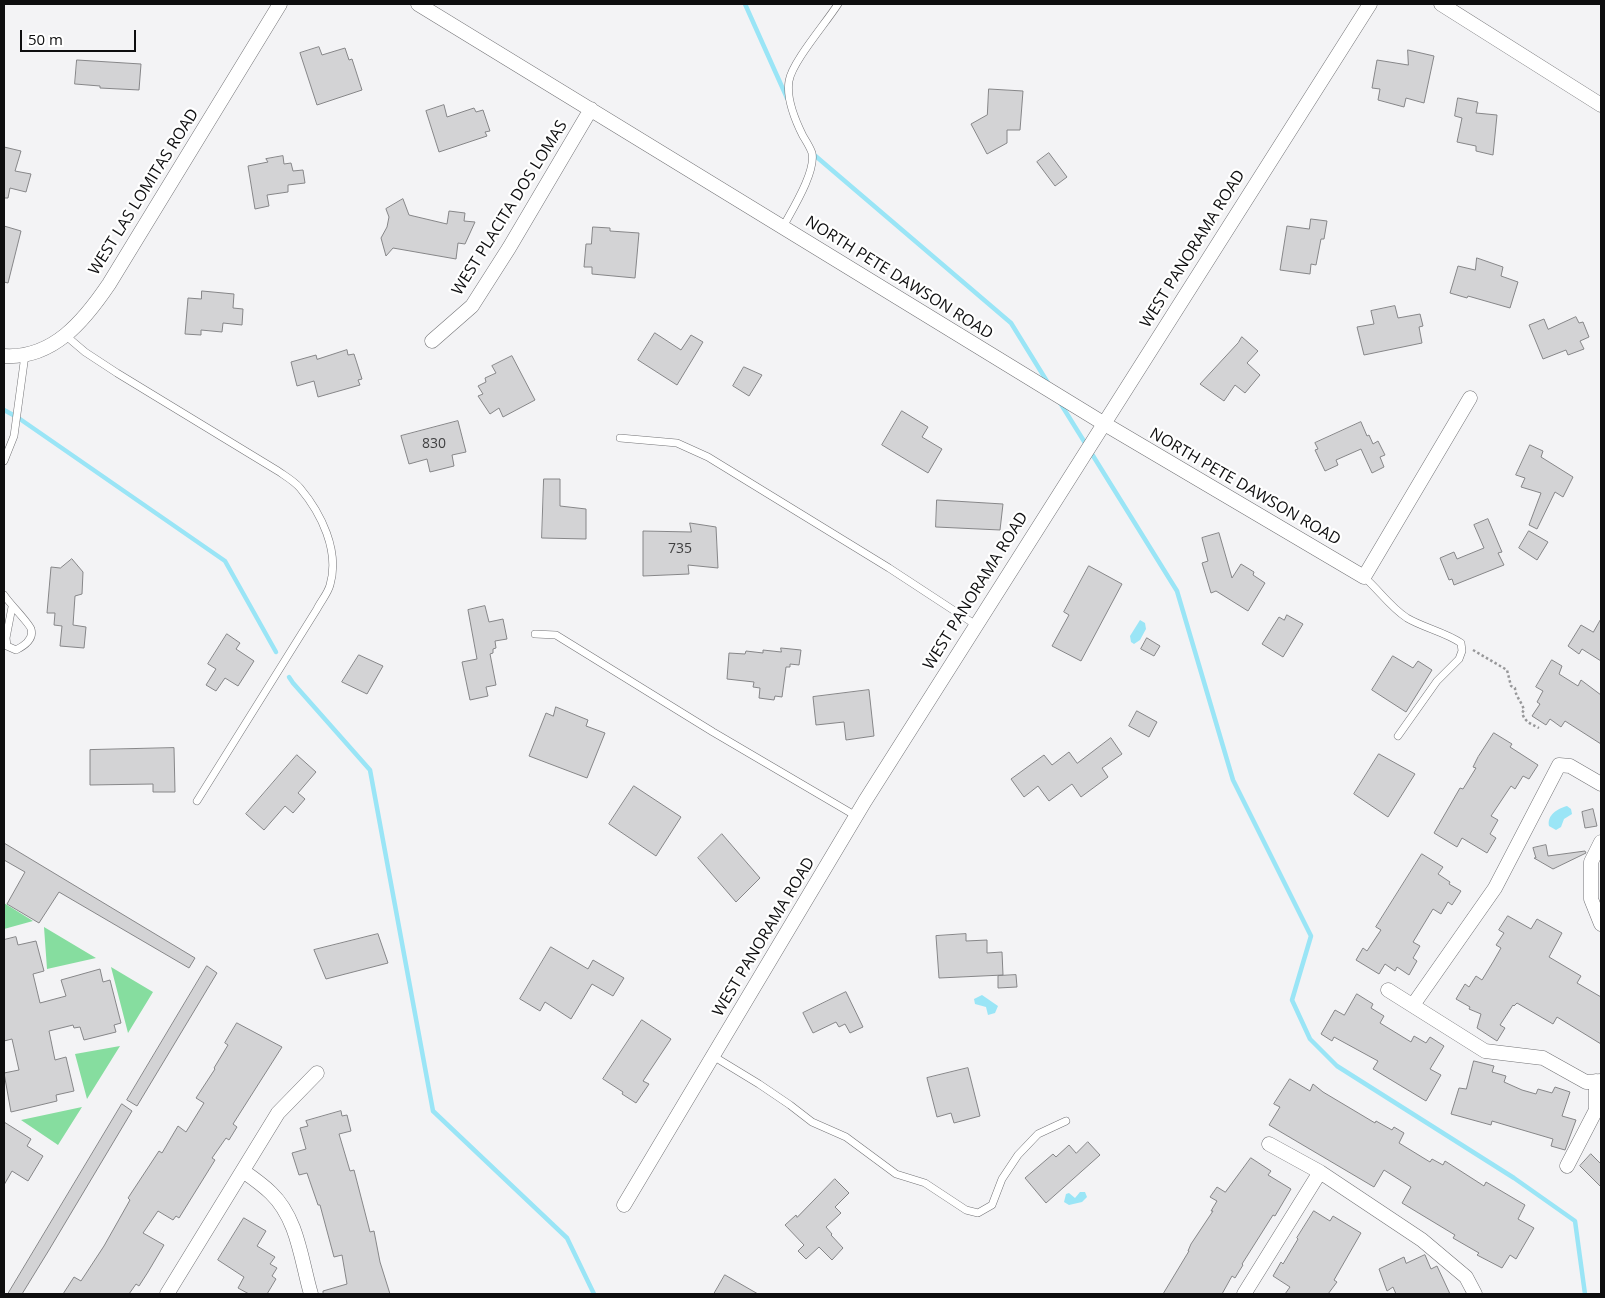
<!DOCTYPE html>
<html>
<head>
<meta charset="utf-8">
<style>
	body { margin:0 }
	#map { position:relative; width:1605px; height:1298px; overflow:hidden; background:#f3f3f5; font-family:"Open Sans",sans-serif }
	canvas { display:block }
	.frame { position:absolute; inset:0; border:5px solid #0e0e0f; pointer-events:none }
	.scale { position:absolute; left:20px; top:30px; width:116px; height:22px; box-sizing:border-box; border:2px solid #0e0e0f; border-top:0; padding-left:6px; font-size:15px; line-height:18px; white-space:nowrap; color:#0e0e0f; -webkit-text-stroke:4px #fff; paint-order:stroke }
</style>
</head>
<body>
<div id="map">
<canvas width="1605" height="1298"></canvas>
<div class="frame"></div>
<div class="scale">50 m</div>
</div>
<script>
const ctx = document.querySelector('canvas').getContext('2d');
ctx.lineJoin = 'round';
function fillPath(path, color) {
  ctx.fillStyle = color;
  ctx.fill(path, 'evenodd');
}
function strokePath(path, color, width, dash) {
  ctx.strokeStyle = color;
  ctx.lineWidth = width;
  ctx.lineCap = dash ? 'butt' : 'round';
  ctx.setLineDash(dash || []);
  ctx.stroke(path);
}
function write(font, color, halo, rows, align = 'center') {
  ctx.font = font + ' "Open Sans",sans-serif';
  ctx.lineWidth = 4.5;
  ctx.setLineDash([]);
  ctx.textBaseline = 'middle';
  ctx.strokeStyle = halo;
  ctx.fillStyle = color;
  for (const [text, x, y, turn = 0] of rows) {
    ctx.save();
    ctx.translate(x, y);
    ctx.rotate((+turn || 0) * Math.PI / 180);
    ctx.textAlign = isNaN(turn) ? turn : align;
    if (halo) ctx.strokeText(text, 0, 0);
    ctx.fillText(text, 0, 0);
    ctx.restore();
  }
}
fillPath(new Path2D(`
	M4 903 33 921 4 929Z
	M44 927 96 958 47 969Z
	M111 967 153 992 128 1033Z
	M120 1046 87 1099 75 1054Z
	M82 1107 58 1145 21 1120Z`), '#86dd9f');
fillPath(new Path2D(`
	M1140 620 1145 623 1146 629 1140 640 1134 644 1131 642 1130 636Z
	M1567 806 1571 809 1572 814 1564 819 1561 827 1556 830 1549 826C1547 815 1557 809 1567 806Z
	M982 995 998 1006 995 1013 988 1015 986 1007 975 1004 974 999Z
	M1080 1192H1085L1087 1197 1082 1202 1069 1205 1064 1202 1066 1194 1069 1193 1075 1198Z`), '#9ae5f6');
strokePath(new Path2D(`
	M745 4 787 98
	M812 153 1011 323 1048 383
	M1059 401 1177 591 1233 780 1311 936 1292 1000 1310 1039 1337 1066 1514 1178 1575 1221 1585 1294
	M4 410 17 417 225 561 276 652
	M289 677 293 683 370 770 433 1111 567 1238 594 1294`), '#9ae5f6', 4.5);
const building = new Path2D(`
	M319 47 322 55 345 48 349 60 352 59 362 90 317 105 300 53Z
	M1408 50 1434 56 1424 103 1406 98 1404 107 1378 100 1380 89 1372 88 1377 60 1408 65Z
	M77 60 141 64 139 90 100 88V86L75 84Z
	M989 89 1023 91 1020 130H1007V143L987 154 971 124 987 115Z
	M1458 98 1478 102 1476 113 1497 115 1493 155 1476 151V146L1457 142 1462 118 1455 116Z
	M444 105 447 117 474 108 476 112 483 110 490 131 485 132 487 136 439 152 426 111Z
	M4 147 21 151 15 171 31 174 26 192 10 188 8 198H4Z
	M1049 153 1067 177 1055 186 1037 162Z
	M283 156 284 164 291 163 293 171 303 170 305 183 288 185V192L267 195 269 206 255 209 248 166 268 162 266 159Z
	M403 199 409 215 447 224 449 211 465 213 464 221 475 222 465 244 458 243 456 259 393 248 386 256 381 238 387 227 389 217 386 209Z
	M1311 219 1327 221 1324 239H1321L1316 265 1311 264 1310 274 1280 270 1287 226 1309 229Z
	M4 226 21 231 8 283 4 282Z
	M593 227 610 228V231L639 233 635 278 592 274V267H584L586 244H591Z
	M1477 258 1503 267 1501 276 1518 282 1510 308 1468 296 1467 298 1450 293 1458 266 1475 270Z
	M202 291 234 294 233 308 243 309 242 325 223 323 222 332 201 330V335L185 334 188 298 201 299Z
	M1395 306 1398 318 1420 314 1423 326 1419 327 1422 343 1364 355 1357 327 1374 324 1371 311Z
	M1576 317 1579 323 1583 322 1589 337 1580 341 1584 349 1568 355 1566 350 1543 359 1529 325 1544 319 1548 329Z
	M655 333 681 350 691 335 703 342 677 385 638 360Z
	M1242 337 1258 351 1247 363 1260 375 1245 393 1235 385 1224 401 1200 384 1238 343Z
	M347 350 348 355 354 354 362 379 358 380 360 385 318 397 314 381 297 386 291 362 316 355 317 359Z
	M512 356 535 400 503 417 499 408 490 414 478 396 483 394 478 386 486 382 485 378 496 373 492 366Z
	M744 367 762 375 749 396 733 386Z
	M902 411 928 427 922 437 942 449 928 473 882 445Z
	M458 421 466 452 452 455 454 466 430 472 427 459 409 464 401 436Z
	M1361 422 1367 436 1369 435 1373 444 1378 441 1385 455 1380 457 1384 467 1372 473 1361 449 1336 460 1338 465 1325 471 1315 450 1318 449 1315 443Z
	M1530 445 1543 451 1541 457 1573 477 1563 497 1555 492 1537 529 1529 525 1541 493 1521 487 1525 478 1516 475Z
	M544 479H560V506L586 509V539L542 538Z
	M937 500 1003 504 1000 530 936 527Z
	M1488 519 1502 552 1498 553 1504 565 1454 585 1452 579 1449 580 1440 558 1454 552 1457 559 1484 548 1474 525Z
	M690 523 716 527 718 568 688 565 689 574 643 576V531L691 532Z
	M1529 531 1548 542 1537 560 1519 548Z
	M1219 533 1232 578 1241 564 1254 572 1253 575 1265 583 1248 611 1216 591 1211 593 1202 563 1208 561 1202 538Z
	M72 559 83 572 82 594 75 596 73 625 86 627 84 648 60 646 62 626 54 625 55 613H47L51 567 60 568Z
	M1089 566 1122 584 1081 661 1052 646 1069 615 1064 612Z
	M485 606 489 622 503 619 507 639 495 641 496 648 493 649V653L490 654 496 685 486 687 488 696 470 700 462 662 477 659 468 610Z
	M1287 615 1303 624 1283 657 1262 644 1279 617 1284 620Z
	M1601 619V661L1582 649 1579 654 1568 646 1581 625 1593 632Z
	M227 634 240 643 236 649 254 661 238 686 225 678 216 691 206 685 216 669 208 664Z
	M1147 638 1160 646 1154 656 1141 649Z
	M781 648 801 650 799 665 790 664V667H786L782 697 775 696 774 700 759 698 760 688 753 687 754 682 727 679 729 653 745 654 746 651 763 653V650L781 652Z
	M359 655 383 666 367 694 342 682Z
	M1393 656 1413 668 1418 661 1432 670 1406 712 1372 690Z
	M1552 660 1562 666 1559 674 1578 686 1581 680 1601 695V744L1565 721 1561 727 1550 719 1546 725 1532 716 1540 704 1537 702 1543 691 1536 687Z
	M869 690 874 736 846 740 844 722 816 725 813 697Z
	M556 707 588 720 586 726 605 733 587 778 529 756 546 713 553 716Z
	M1137 711 1157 722 1149 737 1129 726Z
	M1494 733 1512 744 1510 747 1538 765 1529 779 1523 776 1515 789 1511 786 1491 816 1498 820 1490 834 1496 838 1487 853 1462 838 1457 847 1434 833 1460 788 1463 789 1476 768 1473 767 1478 757Z
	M1111 738 1122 754 1102 768 1108 777 1081 797 1072 784 1049 801 1038 786 1024 797 1011 779 1044 755 1052 765 1069 752 1077 763Z
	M174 748 175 792H153V784L90 785V750Z
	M1379 754 1415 774 1388 817 1354 794Z
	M297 755 316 772 298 793 305 799 293 813 285 806 264 830 246 814Z
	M634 786 681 817 656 856 609 824Z
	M1593 809 1597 826 1585 828 1582 812Z
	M722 834 760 878 736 902 698 858Z
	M4 843 195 958 189 968 59 892 39 923 7 904 25 872 4 860Z
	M1546 845 1548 856 1585 851 1586 853 1553 869 1534 858H1536L1533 848Z
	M1422 854 1443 867 1438 874 1450 882 1449 884 1461 891 1452 905 1448 902 1441 914 1433 909 1413 942 1420 946 1413 958 1417 961 1409 975 1397 967 1395 971 1385 964 1379 974 1356 960 1363 948 1367 951 1381 930 1376 927Z
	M1508 916 1531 929 1537 919 1562 933 1549 957 1581 976 1577 983 1601 997V1044L1557 1017 1553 1024 1517 1003 1514 1006 1513 1005 1500 1025 1505 1028 1497 1041 1477 1028 1481 1014 1469 1009 1470 1007 1456 999 1465 984 1469 987 1476 976 1482 980 1493 962 1501 948 1496 945 1504 933 1499 930Z
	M378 934 388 963 326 979 314 950Z
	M966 934V941L987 940V953L1002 952 1003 975 939 978 936 936Z
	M16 937 18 945 36 941 44 971 33 974 40 1003 66 996 61 980 100 969 103 982 110 980 121 1023 114 1025 116 1032 84 1040 80 1027 74 1028 73 1025 49 1031 55 1060 66 1057 74 1091 56 1095 57 1101 11 1112 4 1073 19 1070 12 1039 4 1041V940Z
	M551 947 588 969 593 960 624 978 613 996 592 984 571 1019 545 1002 540 1011 520 999Z
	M207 966 217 973 137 1106 127 1100Z
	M1016 975 1017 987 998 988V976Z
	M846 992 863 1027 850 1033 845 1024 839 1027 836 1022 813 1033 803 1013Z
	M1357 994 1373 1004 1371 1008 1384 1016 1380 1023 1411 1042 1414 1036 1426 1043 1430 1037 1444 1046 1430 1069 1441 1075 1426 1101 1373 1069 1378 1061 1334 1037 1332 1041 1321 1034 1335 1010 1344 1015Z
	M642 1020 671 1039 643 1081 649 1084 636 1103 622 1094 623 1092 603 1079Z
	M237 1023 282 1047 233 1124 237 1127 229 1140 226 1138 212 1158 215 1160 179 1218 176 1216 173 1220 158 1211 143 1233 164 1245 148 1272 139 1286 136 1284 129 1294H63L74 1277 81 1281 104 1246 130 1200 128 1198 159 1151 162 1153 178 1126 186 1132 204 1103 196 1098 215 1069 214 1068 228 1045 225 1043Z
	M1474 1061 1494 1066 1492 1072 1506 1076 1504 1082 1522 1090 1536 1094 1538 1089 1552 1093 1555 1087 1570 1092 1562 1116 1576 1120 1565 1150 1551 1146 1553 1139 1492 1121 1491 1125 1451 1114 1459 1088 1466 1089Z
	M968 1068 980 1116 954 1123 951 1113 937 1117 927 1078Z
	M1290 1079 1310 1091 1313 1084 1323 1092 1375 1123 1376 1121 1392 1130 1394 1127 1404 1133 1399 1143 1430 1162 1432 1159 1443 1165 1445 1161 1484 1186 1486 1182 1525 1205 1518 1219 1534 1228 1516 1259 1510 1255 1502 1268 1477 1255 1479 1253 1453 1238 1455 1235 1402 1203 1411 1187 1384 1170 1374 1187 1269 1125 1280 1107 1274 1104Z
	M122 1104 132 1111 49 1250 22 1294H8Z
	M341 1111 342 1116 347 1115 351 1131 339 1134 350 1171 354 1170 370 1232 374 1231 380 1262 390 1294H323V1291L347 1284 342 1255 334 1257 320 1205H318L307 1173 299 1175 292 1153 306 1149 300 1128 308 1126 306 1121Z
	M4 1122 31 1139 27 1146 43 1156 28 1181 12 1171 4 1185Z
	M1088 1142 1100 1155 1046 1203 1025 1178 1053 1154 1056 1157 1069 1145 1076 1153Z
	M1591 1154 1601 1164V1187L1580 1166Z
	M1251 1158 1271 1171 1268 1175 1291 1189 1275 1216 1273 1215 1242 1264 1243 1265 1235 1278 1232 1276 1222 1294H1163L1189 1251H1188L1191 1244 1213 1211H1211L1217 1201 1210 1197 1217 1187 1225 1192Z
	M835 1179 849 1193 835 1207 841 1213 826 1227 832 1234 831 1235 843 1248 832 1260 819 1247 806 1259 798 1251 804 1245 785 1225 796 1215 797 1217Z
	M1314 1211 1330 1221 1333 1216 1361 1233 1334 1280 1337 1282 1328 1294H1285L1290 1287 1273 1276 1281 1262 1283 1264 1298 1239 1297 1238Z
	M244 1218 266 1231 257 1246 275 1257 270 1264 277 1268 272 1276 276 1279 267 1294H249L238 1288 244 1277 218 1260Z
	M1425 1255 1431 1269 1437 1266 1450 1294H1396L1393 1287 1387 1291 1379 1269 1404 1257 1406 1263Z
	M725 1275 758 1294H714Z`);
fillPath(building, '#d3d3d5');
strokePath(building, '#868688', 1);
const lane = new Path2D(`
	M783 227C792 210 816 172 812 153 810 147 806 141 803 136 795 120 786 99 789 81 792 62 826 23 838 4
	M65 335 85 352 117 373 278 471C285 476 294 481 300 488 321 513 340 551 330 585 328 593 321 601 317 609L197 801
	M620 438 677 443 708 457 889 568 976 625
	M4 461 14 436 25 355
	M1364 577C1379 590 1390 607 1407 618 1424 628 1445 632 1461 643L1462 651 1459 659 1437 681 1398 736
	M4 595C9 603 30 624 31 629 34 639 24 646 16 650L7 646 6 638 12 607
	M535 634 556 635 713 732 856 816
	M713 1056 759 1084 790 1105 812 1122 846 1137 896 1174 925 1183 966 1210 978 1213 992 1205 1002 1179 1018 1155 1038 1134 1066 1121`);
const street = new Path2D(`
	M418 4 1103 423 1364 577 1470 398
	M1441 4 1601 105
	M432 341 472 306 509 248 591 109
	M4 356C53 359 84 321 109 284L280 4
	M1601 842 1591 862V899L1601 924
	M1388 990 1485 1051 1543 1058 1586 1082 1601 1081
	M1413 1005 1495 888 1559 765 1570 766 1601 784
	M1269 1144 1320 1172 1422 1240 1466 1277 1475 1294
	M1567 1166 1596 1110V1081
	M243 1171C253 1178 263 1185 271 1193 298 1219 301 1260 311 1294
	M624 1205 865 801 1370 4
	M167 1294 278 1113 317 1073
	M1244 1294 1320 1172`);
strokePath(lane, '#737376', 8);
strokePath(street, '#737376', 15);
strokePath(new Path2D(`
	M1473 650 1507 670 1511 686 1515 688C1515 696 1522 702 1524 710L1522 713C1525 722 1531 724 1539 728`), '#979799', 2.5, [2.5, 2.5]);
strokePath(lane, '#fff', 7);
strokePath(street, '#fff', 14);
write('14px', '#3f3f40', null, [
	["830",434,444],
	["735",680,549]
]);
write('16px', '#0e0e0f', '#fff', [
	["WEST LAS LOMITAS ROAD",144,192,-58],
	["WEST PLACITA DOS LOMAS",510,208,-58],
	["WEST PANORAMA ROAD",1193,249,-58],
	["NORTH PETE DAWSON ROAD",899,278,32],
	["NORTH PETE DAWSON ROAD",1245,487,30],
	["WEST PANORAMA ROAD",976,591,-58],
	["WEST PANORAMA ROAD",764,937,-59]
]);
</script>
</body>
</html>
